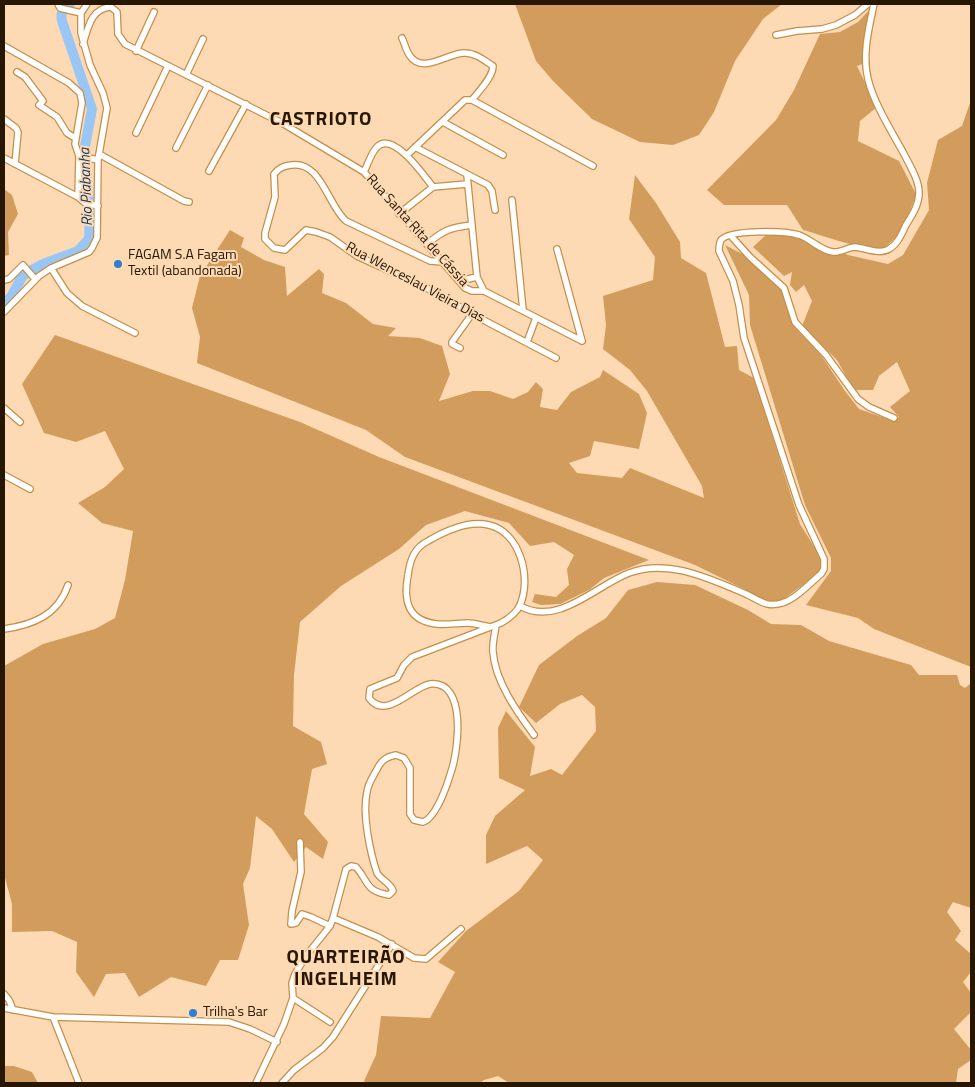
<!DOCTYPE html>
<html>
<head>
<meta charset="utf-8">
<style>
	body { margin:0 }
	#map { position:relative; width:975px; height:1087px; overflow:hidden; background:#fddab3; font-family:"Titillium Web",sans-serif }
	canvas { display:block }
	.frame { position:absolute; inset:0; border:5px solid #261602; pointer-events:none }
</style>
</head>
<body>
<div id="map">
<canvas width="975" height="1087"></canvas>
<div class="frame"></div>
</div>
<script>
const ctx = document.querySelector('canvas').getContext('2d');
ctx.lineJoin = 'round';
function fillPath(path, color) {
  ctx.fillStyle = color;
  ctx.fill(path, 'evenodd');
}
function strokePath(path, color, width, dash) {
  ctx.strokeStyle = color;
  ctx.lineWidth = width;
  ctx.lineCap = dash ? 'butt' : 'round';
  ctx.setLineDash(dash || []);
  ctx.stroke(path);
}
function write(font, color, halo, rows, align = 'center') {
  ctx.font = font + ' "Titillium Web",sans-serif';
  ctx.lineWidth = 4;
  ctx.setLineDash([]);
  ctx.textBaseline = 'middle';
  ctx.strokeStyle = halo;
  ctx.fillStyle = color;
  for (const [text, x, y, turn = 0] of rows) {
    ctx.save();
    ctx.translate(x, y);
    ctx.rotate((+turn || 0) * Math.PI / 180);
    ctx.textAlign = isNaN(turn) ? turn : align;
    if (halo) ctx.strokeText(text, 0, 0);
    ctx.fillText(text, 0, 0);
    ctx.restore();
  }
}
fillPath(new Path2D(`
	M515 4H782L763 19 735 61 714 112 699 135 673 145 640 142 592 119 553 81 536 61Z
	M874 5 868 62 857 66 877 107 860 121 858 141 899 161 916 194C912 208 898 243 882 248 868 252 818 234 803 230L787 205H724L707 190 776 120 794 90 820 34 840 32 858 22Z
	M971 100V667L874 629 858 618 806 605 831 571V558L805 505 750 325 749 295 725 245 748 257 784 288 792 324 821 355 845 391 859 409 893 421 899 417 890 407 910 391 897 362 879 376 873 390H854L837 360 802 326 812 301 804 285 796 292 790 285 792 272 784 276 753 247 767 234 790 235 848 255 888 264 903 255 929 210 927 183 938 140 962 126Z
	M635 175 656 203 680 242 681 258 706 273 725 347 737 346 739 370 754 378 800 524 820 556 823 565 821 572 778 603 766 600 695 565 405 457 366 430 197 363 200 337 192 308 200 276 230 230 244 238 241 247 264 260 285 267 287 296 319 269 324 274 322 293 346 303 373 324 396 328 388 336 420 338 442 346 450 374 439 401 473 391H490L513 399 528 392 536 382 543 389 540 407 557 410 571 392 600 377 603 370 639 394 647 413 639 449 594 441 590 456 569 463 577 473 622 478 630 468 704 498 702 486 647 391 630 370 603 349 606 325 603 296 653 280 655 257 629 219Z
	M4 189 12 195 18 214 8 232 9 255 4 256Z
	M55 335 300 422 379 457 649 560 604 578 589 590 560 604 541 605 532 602 535 594 556 597 569 585 567 569 574 555 554 542 530 546 509 523 465 511 426 525 399 549 341 586 300 622 294 675 293 726 321 742 327 764 312 769 304 814 328 842 323 859 306 847 294 862 272 829 256 816 250 868 243 884 249 925 238 960H220L206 986 171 977 139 997 125 973 106 974 94 997 76 972 77 942 52 931 12 932V904L4 874V666L43 644 95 629 115 618 125 580 133 531 102 523 78 503 105 487 124 469 105 431 76 442 44 433 22 384Z
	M657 582 695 585 748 610 771 624 801 625 829 641 911 665 919 675H957L960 685 965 688 971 683V908L953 902 947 912 961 931 955 940 971 954V972L963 982 971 993V1012L954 1029 971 1050V1060L958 1069 956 1083H509L498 1076 484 1080 480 1083H367L364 1081 376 1055 381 1016 430 1018 455 972 438 962 466 931 519 891 543 860 527 846 486 864V835L495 816 525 790 499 778 498 728 506 711 535 747 530 776 551 769 562 775 596 731 595 707 582 695 560 704 536 723 519 707 539 665 577 636 606 618 628 590Z
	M14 1066 32 1072 38 1083H4V1066Z`), '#d29d5c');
strokePath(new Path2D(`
	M4 303 11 297 22 277 28 272 43 264 78 251 89 239 90 214 84 152 92 109 62 21C60 13 63 9 70 4`), '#9ac6f6', 10);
const minor = new Path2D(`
	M58 4 60 8 81 13
	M776 35 797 31 822 29 836 25 855 15 868 4
	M402 38C405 44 406 51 410 56 423 75 449 52 465 53 476 53 485 61 493 66 493 77 479 91 472 100
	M83 44C88 28 91 8 111 7L117 12 118 34 125 44 282 123 364 172 465 288 472 291H484L582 341
	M4 46 69 83 80 93 82 103 75 144 79 156 78 197
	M136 51 154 12
	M17 72 25 77 43 101 39 105 57 117 67 133 75 138
	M186 75 203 39
	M472 100 593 166
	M4 119 16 128 18 132 15 164
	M443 122 503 155
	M136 133 168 66
	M415 147 488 185 492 191 495 210
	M176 148 208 85
	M99 154 184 201 189 202
	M407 155 465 100H472
	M79 156 98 160
	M4 158 78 197 85 203 98 206
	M209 171 246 104
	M364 172C368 164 371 153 377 147 393 130 425 177 433 187
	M467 175 477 277 484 291
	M512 200 523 310
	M399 214 433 187 467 184
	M731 236 750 257 784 288 795 322 826 355 858 399 869 407 894 418
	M427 244C444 230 449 228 471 225
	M557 249 582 341
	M443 262 430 261 346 221C328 206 321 160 291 165 283 166 279 168 274 174L275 197 265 233V239L274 248 285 250 306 230 316 232 330 237 357 256 425 287 472 314 556 358
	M51 268 67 293 82 306 135 333
	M4 280 9 279 23 265 35 279
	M459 281 477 277
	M4 312 39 276 51 268 89 252 92 248 97 238 98 160 107 108 103 93 90 65 81 33V13L87 4
	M527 342 536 318
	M460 348 452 344V342L472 314
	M4 408 20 422
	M4 475 30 489
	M520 606C558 627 595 586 629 573 668 558 710 579 746 594 759 600 767 608 782 603 796 599 810 583 821 574L824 569V559L799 505 744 338 739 305 733 281 719 251C719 247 719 244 721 240 730 229 786 231 799 235 811 239 821 251 833 252 841 253 848 247 855 247 866 248 879 255 889 249 898 244 902 233 906 225 912 215 919 205 919 193 919 180 910 166 904 154 892 132 874 104 868 79 862 55 869 27 874 4
	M496 625C495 634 492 643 493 652 495 681 517 712 534 735
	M4 629C33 625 58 615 68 585
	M300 842 301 872 292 911 291 924 296 923 302 914 311 917 330 926
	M333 918 378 937 414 958 426 959 461 929
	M4 994 9 1000 13 1010
	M293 998 330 1022
	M4 1008 53 1017 229 1022 250 1029 277 1042
	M53 1017 79 1083
	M256 1083 284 1024 293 998 292 983 295 974 306 956 330 926 333 918 346 869 351 866 356 867C369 881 364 891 389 895L393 891C391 883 381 880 377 873 370 852 362 814 367 792 368 784 372 778 376 771 381 761 385 757 396 755L404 758 410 768V814L414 820 423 822 427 820C438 811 447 786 451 772 458 752 468 680 430 684 412 687 386 721 369 698L370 689 397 678 404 665 412 657 501 623C508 619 517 612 520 605 532 578 520 532 489 525 469 520 445 531 428 541 414 548 410 560 408 575 403 601 408 621 437 624 447 625 458 623 468 623 475 623 483 626 490 627
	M282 1083 294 1070 323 1048 333 1037 392 944`);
strokePath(minor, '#c48f4a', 8);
strokePath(minor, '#fff', 5.5);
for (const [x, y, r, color] of [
	[118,264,5,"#2d80cf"],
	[193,1013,5,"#2d80cf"]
]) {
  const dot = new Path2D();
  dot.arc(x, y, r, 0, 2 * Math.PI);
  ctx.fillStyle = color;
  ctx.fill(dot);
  strokePath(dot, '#fddab3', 2);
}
write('14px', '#261602', '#fddab3', [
	["Rua Santa Rita de Cássia",417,231,48],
	["Rua Wenceslau Vieira Dias",415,283,28]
]);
write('14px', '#261602', '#fddab3', [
	["FAGAM S.A Fagam",128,256],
	["Textil (abandonada)",128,272],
	["Trilha's Bar",203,1013]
], 'left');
write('italic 15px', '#153c63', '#fddab3', [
	["Rio Piabanha",87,187,-92]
]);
ctx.letterSpacing = '1px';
write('bold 19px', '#261602', '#fddab3', [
	["CASTRIOTO",321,120],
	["QUARTEIRÃO",346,958],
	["INGELHEIM",346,980]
]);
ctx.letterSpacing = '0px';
</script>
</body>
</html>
